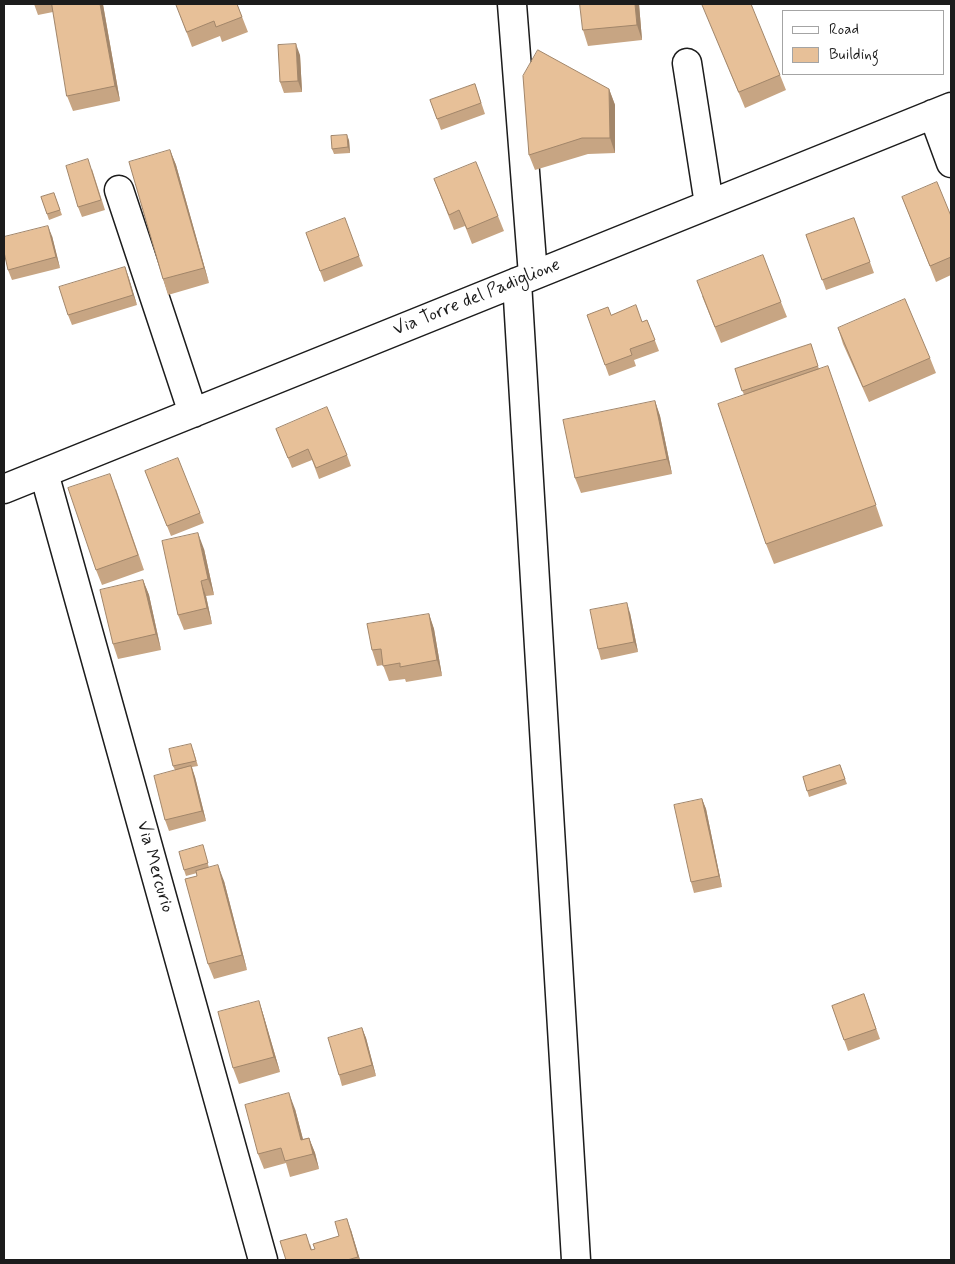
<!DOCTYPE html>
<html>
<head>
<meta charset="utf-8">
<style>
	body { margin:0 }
	#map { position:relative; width:955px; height:1264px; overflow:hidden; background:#fff; font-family:Mynerve,sans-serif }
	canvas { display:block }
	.frame { position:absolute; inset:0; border:5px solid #1c1c1c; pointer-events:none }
	.legend { position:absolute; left:782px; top:10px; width:162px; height:65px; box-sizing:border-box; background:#fff; border:1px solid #a4a4a4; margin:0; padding:6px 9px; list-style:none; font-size:15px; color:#1c1c1c }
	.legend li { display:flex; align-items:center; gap:10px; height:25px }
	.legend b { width:25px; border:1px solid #a4a4a4 }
</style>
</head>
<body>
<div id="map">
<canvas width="955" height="1264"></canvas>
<div class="frame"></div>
<ul class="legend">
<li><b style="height:6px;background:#fff"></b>Road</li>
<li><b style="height:14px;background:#e7c098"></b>Building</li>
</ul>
</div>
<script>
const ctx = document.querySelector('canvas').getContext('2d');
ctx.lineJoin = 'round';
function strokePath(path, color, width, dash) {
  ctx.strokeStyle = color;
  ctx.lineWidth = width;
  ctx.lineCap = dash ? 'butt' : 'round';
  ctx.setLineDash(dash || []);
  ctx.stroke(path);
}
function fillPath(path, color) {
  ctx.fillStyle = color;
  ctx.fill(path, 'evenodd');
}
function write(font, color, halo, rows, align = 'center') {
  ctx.font = font + ' Mynerve,sans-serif';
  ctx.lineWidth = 5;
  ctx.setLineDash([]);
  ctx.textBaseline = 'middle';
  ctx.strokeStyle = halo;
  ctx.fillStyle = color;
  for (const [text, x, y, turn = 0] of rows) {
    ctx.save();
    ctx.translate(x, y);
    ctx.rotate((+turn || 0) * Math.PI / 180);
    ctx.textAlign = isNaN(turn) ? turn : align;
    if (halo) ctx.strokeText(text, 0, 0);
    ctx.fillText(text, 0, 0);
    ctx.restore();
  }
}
const minor = new Path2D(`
	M512 4 533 275
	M687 63 709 204
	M933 114 951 163
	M119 190 193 413
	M517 282 576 1260
	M44 473 263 1260
	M4 489 951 107`);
strokePath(minor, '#1c1c1c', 31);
strokePath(minor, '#fff', 28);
fillPath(new Path2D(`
	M34 4H103L120 101 73 111 67 96 53 12 38 15Z
	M176 4H237L248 32 222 42 220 36 192 47Z
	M580 4H639L642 40 588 46 583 30Z
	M702 4 780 75 786 90 745 108Z
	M300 55 302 92 284 93 280 82Z
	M475 84 485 114 441 130 430 100Z
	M609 89 615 105V153L588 154 535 170 529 155Z
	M349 140 350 153 334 154 332 149Z
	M170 150 176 165 209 283 168 295 163 279Z
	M92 169 105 210 82 217 78 207Z
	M434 179 498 216 504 231 472 244 465 226 454 230Z
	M54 193 62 215 49 220 41 197Z
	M902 197 951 216V275L936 282Z
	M854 218 874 273 826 290 806 235Z
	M306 233 359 256 363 266 324 282Z
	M52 236 60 268 12 280 8 270Z
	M125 267 137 305 72 325 68 315Z
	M702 296 781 302 787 317 721 343Z
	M587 315H611L642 322 647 320 659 351 634 360 636 366 609 376Z
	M838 328 930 358 936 373 869 402 843 344Z
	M811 344 819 369 835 386 883 526 774 564 766 544 744 395 735 369Z
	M655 401 660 416 672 474 581 493 575 478Z
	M276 429 347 455 351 466 319 479 312 460 292 468Z
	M145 471 200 513 204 523 171 536Z
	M116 489 144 570 102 585 96 570Z
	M204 549 214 595 206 596 212 624 184 630 178 615Z
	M143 580 149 595 161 650 118 659 113 644Z
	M630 613 638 652 601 660 598 649Z
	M429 614 434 629 442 676 406 682 405 679 389 681 383 665 377 666 372 650Z
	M193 749 198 766 192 767 195 777 206 821 169 831 165 820 175 770 173 766Z
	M840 765 847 784 809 797 803 777Z
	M702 799 706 809 722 887 694 893 691 882Z
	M203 845 209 868 224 881 247 970 214 979 208 964 197 873 186 876 184 870Z
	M864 994 880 1039 848 1051 832 1006Z
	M259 1001 264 1017 280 1072 239 1084 233 1068Z
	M362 1028 366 1038 376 1076 342 1086 339 1075Z
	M295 1109 303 1139 309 1138 315 1153 319 1169 290 1177 286 1163 264 1169 258 1154Z
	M351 1230 360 1260H286L310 1244 312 1250 315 1249Z`), '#c7a583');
fillPath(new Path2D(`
	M100 4H103V5L120 101 115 86Z
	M635 4H639L642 40 637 25Z
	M296 44 300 55 302 92 298 81Z
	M609 89 615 105V153L610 138Z
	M347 135 349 140 350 153 348 147Z
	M170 150 176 165 209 283 204 268Z
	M48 226 52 236 60 268 56 257Z
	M125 267 129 278 137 305 133 295Z
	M655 401 660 416 672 474 667 459Z
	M198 533 204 549 214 595 208 579Z
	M143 580 149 595 161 650 156 634Z
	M201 581 206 596 212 624 207 608Z
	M627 603 630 613 638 652 634 642Z
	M429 614 434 629 442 676 437 660Z
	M191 766 195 777 206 821 202 811Z
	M702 799 706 809 722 887 719 876Z
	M218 865 224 881 247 970 242 955Z
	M259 1001 264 1017 280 1072 274 1057Z
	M362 1028 366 1038 376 1076 372 1065Z
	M289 1093 295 1109 307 1155 301 1140Z
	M309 1138 315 1153 319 1169 313 1154Z
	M347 1219 351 1230 360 1260 358 1257Z`), '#a2866a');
const building = new Path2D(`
	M52 4H100L115 86 67 96Z
	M176 4H237L242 17 216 27 214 21 187 32Z
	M580 4H635L637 25 583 30Z
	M702 4H751L780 75 739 92Z
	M296 44 298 81 280 82 278 45Z
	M538 50 609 89 610 138H582L529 155 523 76Z
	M475 84 481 103 437 119 430 100Z
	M347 135 348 147 332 149 331 136Z
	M170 150 204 268 163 279 129 162Z
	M88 159 101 200 78 207 66 166Z
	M476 162 498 216 467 229 459 210 449 215 434 179Z
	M937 182 951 216V257L930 266 902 197Z
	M54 193 60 210 47 214 41 197Z
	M345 218 359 256 320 271 306 233Z
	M854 218 870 262 822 280 806 235Z
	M48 226 56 257 8 270 4 252V237Z
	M763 255 781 302 715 327 697 281Z
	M125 267 133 295 68 315 59 287Z
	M905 299 930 358 863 387 838 328Z
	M636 305 642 322 647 320 655 340 630 349 632 355 605 365 587 315 608 307 611 315Z
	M811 344 818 366 742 391 735 369Z
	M828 366 876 505 766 544 718 404Z
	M655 401 667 459 575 478 563 420Z
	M327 407 347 455 316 468 308 449 288 458 276 429Z
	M178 458 200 513 167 526 145 471Z
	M110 474 138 555 96 570 68 488Z
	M198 533 208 579 201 581 207 608 178 615 162 541Z
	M143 580 156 634 113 644 100 590Z
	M627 603 634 642 598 649 590 610Z
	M429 614 437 660 400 667V663L383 666 381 649 372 650 367 624Z
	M191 744 196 761 173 766 169 749Z
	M840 765 845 779 807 791 803 777Z
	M191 766 202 811 165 820 154 776Z
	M702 799 719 876 691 882 674 805Z
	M203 845 208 863 184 870 179 852Z
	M218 865 242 955 208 964 185 879 197 876 196 871Z
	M864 994 876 1029 844 1040 832 1006Z
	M259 1001 274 1057 233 1068 218 1012Z
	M362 1028 372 1065 339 1075 328 1038Z
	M289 1093 301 1140 309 1138 313 1154 285 1161 281 1148 258 1154 245 1105Z
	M347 1219 358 1257 347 1260H286L280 1241 306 1234 311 1250 315 1249 313 1244 339 1236 335 1222Z`);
fillPath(building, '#e7c098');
strokePath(building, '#a2866a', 1);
write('18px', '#1c1c1c', '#fff', [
	["Via Torre del Padiglione",477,298,-22],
	["Via Mercurio",154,867,74]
]);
</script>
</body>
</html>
